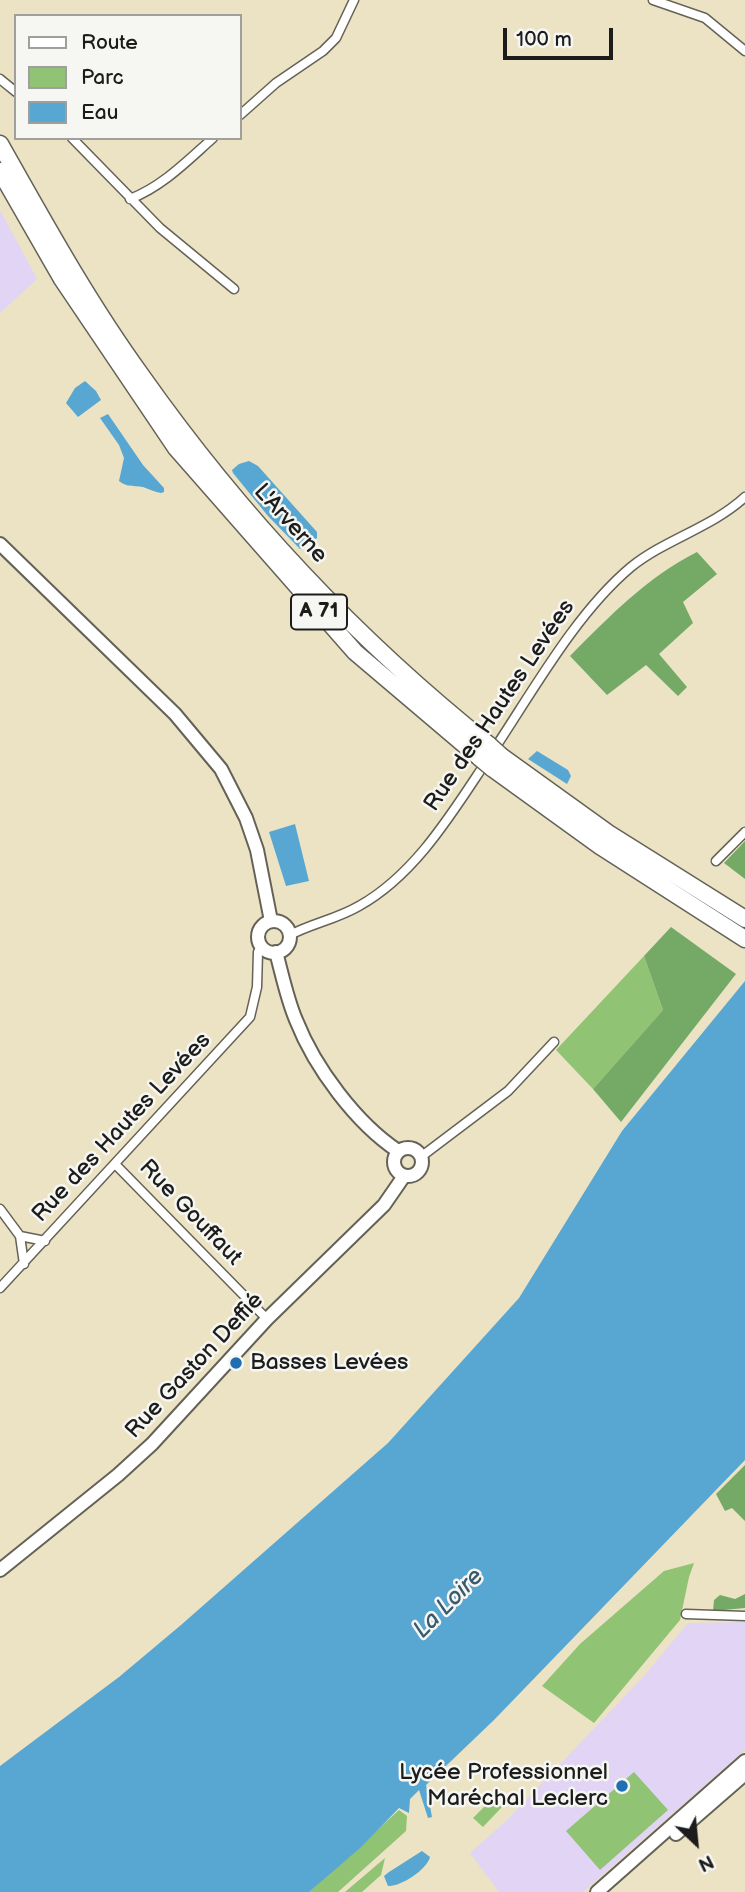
<!DOCTYPE html>
<html>
<head>
<meta charset="utf-8">
<style>
	body { margin:0 }
	#map { position:relative; width:745px; height:1892px; overflow:hidden; background:#ebe3c4; font-family:"Balsamiq Sans",sans-serif }
	canvas { display:block }
	.legend { position:absolute; left:14px; top:14px; width:228px; height:126px; box-sizing:border-box; background:#f6f6f2; border:2px solid #9f9f9c; margin:0; padding:9px 12px; list-style:none; font-size:21px; color:#1c1c1c }
	.legend li { display:flex; align-items:center; gap:14px; height:35px }
	.legend b { width:35px; border:2px solid #9f9f9c }
	.north { position:absolute; left:661px; top:1808px; width:70px; height:70px; -webkit-text-stroke:5px #f6f6f2; paint-order:stroke; rotate:154deg; font-size:19px; font-weight:700; line-height:28px; text-align:center; color:#1c1c1c }
	.north::after { content:''; display:block; margin:auto; width:24px; height:32px; background:#1c1c1c; clip-path:polygon(50% 0,100% 100%,50% 72%,0 100%) }
	.scale { position:absolute; left:503px; top:28px; width:110px; height:32px; box-sizing:border-box; border:4px solid #1c1c1c; border-top:0; padding-left:9px; font-size:21px; line-height:24px; white-space:nowrap; color:#1c1c1c; -webkit-text-stroke:5px #f6f6f2; paint-order:stroke }
</style>
</head>
<body>
<div id="map">
<canvas width="745" height="1892"></canvas>
<ul class="legend">
<li><b style="height:9px;background:#fff"></b>Route</li>
<li><b style="height:19px;background:#90c374"></b>Parc</li>
<li><b style="height:19px;background:#58a6d2"></b>Eau</li>
</ul>
<div class="north">N</div>
<div class="scale">100 m</div>
</div>
<script>
const ctx = document.querySelector('canvas').getContext('2d');
ctx.lineJoin = 'round';
function fillPath(path, color) {
  ctx.fillStyle = color;
  ctx.fill(path, 'evenodd');
}
function strokePath(path, color, width, dash) {
  ctx.strokeStyle = color;
  ctx.lineWidth = width;
  ctx.lineCap = dash ? 'butt' : 'round';
  ctx.setLineDash(dash || []);
  ctx.stroke(path);
}
function write(font, color, halo, rows, align = 'center') {
  ctx.font = font + ' "Balsamiq Sans",sans-serif';
  ctx.lineWidth = 5;
  ctx.setLineDash([]);
  ctx.textBaseline = 'middle';
  ctx.strokeStyle = halo;
  ctx.fillStyle = color;
  for (const [text, x, y, turn = 0] of rows) {
    ctx.save();
    ctx.translate(x, y);
    ctx.rotate((+turn || 0) * Math.PI / 180);
    ctx.textAlign = isNaN(turn) ? turn : align;
    if (halo) ctx.strokeText(text, 0, 0);
    ctx.fillText(text, 0, 0);
    ctx.restore();
  }
}
fillPath(new Path2D(`
	M0 210 37 279 0 313Z
	M745 1622V1750L583 1892H499L470 1853 506 1821 643 1677 688 1623Z`), '#e1d4f4');
fillPath(new Path2D(`
	M644 956 663 1010 593 1089 556 1050Z
	M694 1563 689 1577 680 1620 594 1723 542 1686 580 1644 664 1571Z
	M634 1772 668 1810 600 1870 566 1831Z
	M492 1799 502 1807 483 1827 473 1818Z
	M399 1810 407 1816 406 1831 338 1892H309Z
	M385 1858 381 1875 362 1892H345Z`), '#90c374');
fillPath(new Path2D(`
	M697 552 717 574 683 602 693 623 659 654 687 687 678 696 646 665 607 695 570 656C610 616 646 578 697 552Z
	M745 841V879L724 863Z
	M671 927 736 974 621 1122 593 1089 663 1010 644 956Z
	M745 1465V1521L732 1508 725 1511 716 1494Z
	M745 1594V1608L713 1611 714 1600 720 1595 735 1599Z`), '#74a966');
fillPath(new Path2D(`
	M85 381 96 391 101 400 78 417 66 403 75 388Z
	M108 414 143 465 164 488V492L161 493C155 492 149 489 143 487 133 485 128 488 119 481L124 458 119 445 100 418Z
	M249 461 258 466 317 532V538L300 549 268 516 233 473 232 470 239 464Z
	M537 751 568 770 571 776 567 784 528 759Z
	M295 824 309 881 286 886 269 832Z
	M745 981V1460L494 1720 426 1785 432 1817 428 1818 419 1790 410 1799 409 1813 399 1808 360 1848 309 1892H0V1766L119 1677 181 1625 388 1443 519 1298 622 1131Z
	M422 1851 430 1857C427 1870 400 1887 388 1886L384 1876 389 1872Z`), '#58a6d2');
const minor = new Path2D(`
	M653 0 705 18 745 51
	M0 79 16 92
	M240 115 276 83 323 51 336 38 354 0
	M72 138 160 228 234 289
	M130 199C163 186 187 161 213 138
	M493 751C533 691 576 613 631 567 666 539 711 528 745 497
	M716 861 745 832
	M290 935C313 923 337 919 359 906 415 875 452 813 486 762
	M422 1156 508 1091 554 1042
	M115 1164 267 1319
	M0 1209 20 1236 24 1264
	M20 1236 45 1241
	M0 1288 250 1017 257 987 258 952 262 946
	M686 1614 745 1616`);
const secondary = new Path2D(`
	M0 544 175 714 221 769 246 818 257 850 271 921
	M258 937a16 16 0 1 1 32 0a16 16 0 1 1-32 0Z
	M276 952C282 974 287 999 296 1020 315 1068 356 1123 398 1151
	M394 1162a14 14 0 1 1 28 0a14 14 0 1 1-28 0Z
	M0 1570 118 1475 152 1444 267 1319 384 1205 404 1176`);
const primary = new Path2D(`
	M676 1834 745 1774
	M597 1892 745 1761`);
const motorway = new Path2D(`
	M0 144C44 222 88 302 141 375 239 514 356 639 489 745
	M0 171 62 279 176 448 355 652 480 758
	M501 756 608 833 745 919
	M492 768 600 846 745 939`);
strokePath(minor, '#646257', 11);
strokePath(secondary, '#646257', 16);
strokePath(primary, '#646257', 16);
strokePath(motorway, '#646257', 19);
strokePath(minor, '#fff', 8);
strokePath(secondary, '#fff', 12);
strokePath(primary, '#fff', 12);
strokePath(motorway, '#fff', 16);
const motorwayBridge = new Path2D(`
	M489 745 501 756
	M480 758 492 768`);
strokePath(motorwayBridge, '#646257', 19, []);
strokePath(motorwayBridge, '#fff', 16);
for (const [x, y, r, color] of [
	[236,1363,7,"#1f6fb2"],
	[622,1786,7,"#1f6fb2"]
]) {
  const dot = new Path2D();
  dot.arc(x, y, r, 0, 2 * Math.PI);
  ctx.fillStyle = color;
  ctx.fill(dot);
  strokePath(dot, '#f6f6f2', 2.5);
}
for (const [x, y, w] of [
	[319,612,56]
]) {
  const box = new Path2D();
  box.roundRect(x - w / 2, y - 17.5, w, 35, 5);
  ctx.fillStyle = '#f6f6f2';
  ctx.fill(box);
  strokePath(box, '#1c1c1c', 2);
}
write('bold 21px', '#1c1c1c', null, [
	["A 71",319,612]
]);
write('23px', '#1c1c1c', '#f6f6f2', [
	["L'Arverne",290,524,48],
	["Rue des Hautes Levées",500,706,-56],
	["Rue des Hautes Levées",122,1128,-47],
	["Rue Gouffaut",190,1213,46],
	["Rue Gaston Deffié",195,1366,-47]
]);
write('23px', '#1c1c1c', '#f6f6f2', [
	["Basses Levées",250,1363],
	["Lycée Professionnel",608,1773,"right"],
	["Maréchal Leclerc",608,1799,"right"]
], 'left');
write('italic 24px', '#375a6e', '#f6f6f2', [
	["La Loire",449,1604,-45]
]);
</script>
</body>
</html>
